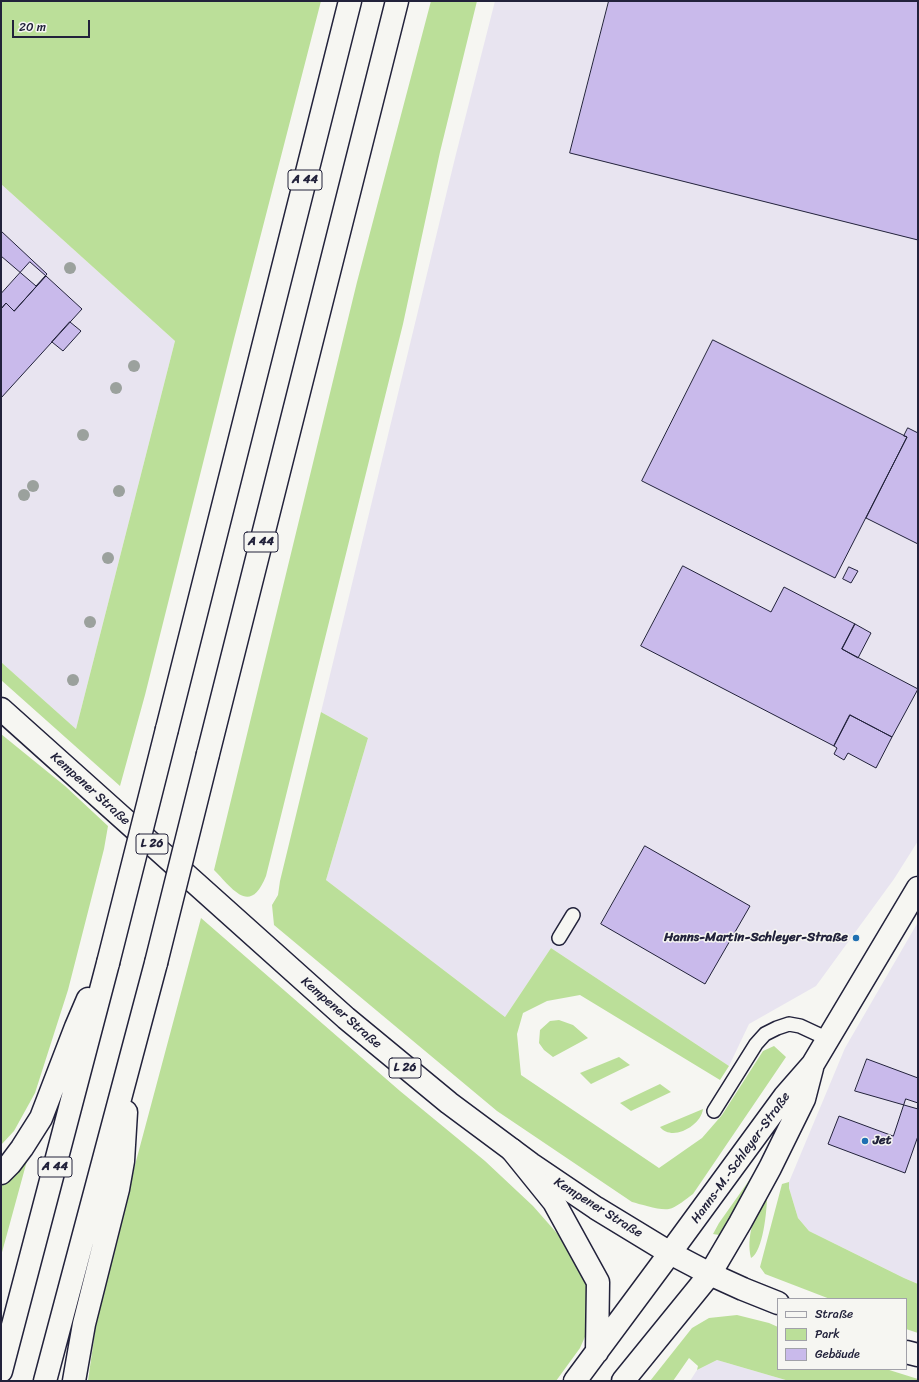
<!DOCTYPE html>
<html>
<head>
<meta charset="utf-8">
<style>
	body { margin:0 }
	#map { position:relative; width:919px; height:1382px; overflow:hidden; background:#f6f6f2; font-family:Sriracha,sans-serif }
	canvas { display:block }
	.frame { position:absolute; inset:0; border:2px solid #22223b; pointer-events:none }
	.legend { position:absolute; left:777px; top:1298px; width:130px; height:72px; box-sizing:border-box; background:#f6f6f2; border:1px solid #a1a1a9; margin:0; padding:5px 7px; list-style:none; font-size:12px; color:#22223b }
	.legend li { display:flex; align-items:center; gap:8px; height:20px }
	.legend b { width:20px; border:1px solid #a1a1a9 }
	.scale { position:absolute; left:12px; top:20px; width:78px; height:18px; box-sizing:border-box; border:2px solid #22223b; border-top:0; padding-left:5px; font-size:12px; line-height:14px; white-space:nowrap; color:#22223b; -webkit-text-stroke:3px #f6f6f2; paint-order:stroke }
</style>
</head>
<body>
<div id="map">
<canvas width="919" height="1382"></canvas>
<div class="frame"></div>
<ul class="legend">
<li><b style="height:5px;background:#f6f6f2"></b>Straße</li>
<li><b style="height:11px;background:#bbdf99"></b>Park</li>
<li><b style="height:11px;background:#c9baeb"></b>Gebäude</li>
</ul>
<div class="scale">20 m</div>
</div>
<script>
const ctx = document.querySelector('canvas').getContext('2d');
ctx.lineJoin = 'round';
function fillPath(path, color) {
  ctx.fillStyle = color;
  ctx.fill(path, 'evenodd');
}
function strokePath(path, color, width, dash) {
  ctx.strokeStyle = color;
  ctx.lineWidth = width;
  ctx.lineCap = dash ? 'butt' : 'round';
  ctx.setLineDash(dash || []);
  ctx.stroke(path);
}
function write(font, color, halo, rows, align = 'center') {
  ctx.font = font + ' Sriracha,sans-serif';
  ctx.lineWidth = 3;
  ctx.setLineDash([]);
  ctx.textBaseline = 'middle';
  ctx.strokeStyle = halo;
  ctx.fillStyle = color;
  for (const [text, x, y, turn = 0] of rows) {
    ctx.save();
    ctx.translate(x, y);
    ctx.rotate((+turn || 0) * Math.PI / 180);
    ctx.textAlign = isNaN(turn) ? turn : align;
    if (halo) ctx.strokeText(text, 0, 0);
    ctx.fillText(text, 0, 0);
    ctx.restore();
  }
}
fillPath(new Path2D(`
	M495 1H918V841L894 879 816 986 749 1024 729 1066 551 948 505 1017 326 880 368 738 321 712 455 158Z
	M1 184 175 341 76 729 1 662Z
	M918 922V1284L904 1278 809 1231 798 1218 789 1188V1182L845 1048Z
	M717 1360 789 1381H690L697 1370Z`), '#e8e4f0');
fillPath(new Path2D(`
	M1 1H321L234 339 145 695 120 786 1 680V662L76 729 175 341 1 184Z
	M431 1H477L440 152 403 324 266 876C250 916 233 889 214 870L357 282Z
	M321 712 368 738 326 880 505 1017 551 948 729 1066 720 1080 580 995 547 1001 523 1013 517 1034 521 1075 659 1168 702 1138 722 1115 763 1051 774 1046 786 1057 693 1194C687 1198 676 1208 669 1209 661 1211 640 1204 632 1202L497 1111 274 925 272 905 278 895 280 881Z
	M1 734 65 786 108 826 104 849 68 990 35 1093 14 1131 1 1145Z
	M201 918 400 1091 485 1161 533 1206 577 1256 587 1276 588 1330 580 1348 556 1381H88L100 1296Z
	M559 1020 573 1025 588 1038 553 1057 544 1050 539 1043 540 1030 550 1021Z
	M619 1057 630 1065 591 1084 580 1073Z
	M660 1084 671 1092 631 1111 620 1103Z
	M703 1109C701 1126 672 1142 660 1127Z
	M28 1157 1 1256V1184Z
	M755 1172 758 1174 719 1235 713 1234 719 1223Z
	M789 1182V1188L798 1218 809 1231 904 1278 918 1284V1333L906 1329V1299H830L765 1274 760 1267 782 1184Z
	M767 1197C767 1210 763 1252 751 1258 746 1236 754 1217 765 1198Z
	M737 1315 769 1323 778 1327V1369H886L918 1379V1381H789L717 1360 697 1370 698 1366 689 1358 673 1381H650L692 1328 709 1318Z`), '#bbdf99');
const building = new Path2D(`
	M609 1H918V240L570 153Z
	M1 231 47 274 36 286 1 256Z
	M30 262 46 276 14 311 6 303 1 309V294Z
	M46 276 82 309 1 398V309L6 303 14 311Z
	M70 322 81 331 63 351 52 342Z
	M713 340 907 437 835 578 642 481Z
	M908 428 918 433V544L866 518 907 437 904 436Z
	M683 566 771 612 784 587 855 624 842 649 918 689 892 737 850 715 834 746 641 646Z
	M849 567 858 571 851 583 843 579Z
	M855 624 871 633 858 658 842 649Z
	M850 715 892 737 876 768 848 753 844 760 834 754 837 748 834 746Z
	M645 846 750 906 705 984 601 924Z
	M867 1059 918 1078V1109L855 1091Z
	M906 1099 918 1103V1136L905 1173 828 1144 839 1116 893 1136Z`);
fillPath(building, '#c9baeb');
strokePath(building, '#22223b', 1);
const lane = new Path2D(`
	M559 938 573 915
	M714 1111 756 1044 765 1034 777 1028 789 1024 800 1026 828 1039`);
const street = new Path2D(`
	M670 1253 785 1096 813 1064 918 888
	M710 1274 740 1223 770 1168 804 1099 812 1068`);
const secondary = new Path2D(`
	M710 1274 743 1289 778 1303
	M906 1352 918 1355`);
const primary = new Path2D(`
	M1 709 346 1018 449 1103 531 1164 596 1208 670 1253 710 1274`);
const highway = new Path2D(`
	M167 729 350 1
	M208 754 397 1
	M512 1150 554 1202 598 1282 597 1352
	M1 1173 10 1164 22 1148 41 1118 76 1027 88 999
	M1 1371 108 963
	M45 1381 156 963
	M74 1381 84 1324 118 1189 123 1161 126 1112
	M575 1381 670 1253
	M623 1381 710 1274`);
strokePath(lane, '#22223b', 16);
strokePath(street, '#22223b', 25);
strokePath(secondary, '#22223b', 25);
strokePath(primary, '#22223b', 25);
strokePath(highway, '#22223b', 25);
strokePath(lane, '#f6f6f2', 13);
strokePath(street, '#f6f6f2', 22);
strokePath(secondary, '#f6f6f2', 22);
strokePath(primary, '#f6f6f2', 22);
strokePath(highway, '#f6f6f2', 22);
const highwayBridge = new Path2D(`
	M108 963 167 729
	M156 963 208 754`);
strokePath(highwayBridge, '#22223b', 25, []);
strokePath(highwayBridge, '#f6f6f2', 22);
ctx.fillStyle = '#9ba19d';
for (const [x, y] of [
	[70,268],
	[134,366],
	[116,388],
	[83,435],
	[33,486],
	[119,491],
	[24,495],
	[108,558],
	[90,622],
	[73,680]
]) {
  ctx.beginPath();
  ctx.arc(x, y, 6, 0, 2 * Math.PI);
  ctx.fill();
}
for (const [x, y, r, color] of [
	[856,938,4,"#1f6fb2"],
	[865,1141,4,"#1f6fb2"]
]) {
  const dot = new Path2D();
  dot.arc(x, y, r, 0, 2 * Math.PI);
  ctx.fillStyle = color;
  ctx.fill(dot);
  strokePath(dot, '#f6f6f2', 1.5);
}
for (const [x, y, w] of [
	[305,180,34],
	[261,542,34],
	[152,844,32],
	[405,1068,32],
	[55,1167,34]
]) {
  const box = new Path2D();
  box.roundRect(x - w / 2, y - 10, w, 20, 3);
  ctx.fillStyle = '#f6f6f2';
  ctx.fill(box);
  strokePath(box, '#22223b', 1);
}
write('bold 12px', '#22223b', null, [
	["A 44",305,180],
	["A 44",261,542],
	["L 26",152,844],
	["L 26",405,1068],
	["A 44",55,1167]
]);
write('13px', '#22223b', '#f6f6f2', [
	["Kempener Straße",90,789,42],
	["Kempener Straße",341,1013,41],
	["Hanns-M.-Schleyer-Straße",741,1158,-54],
	["Kempener Straße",598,1208,32]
]);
write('bold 13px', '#22223b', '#f6f6f2', [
	["Hanns-Martin-Schleyer-Straße",848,938],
	["Jet",873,1141,"left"]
], 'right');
</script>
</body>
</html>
